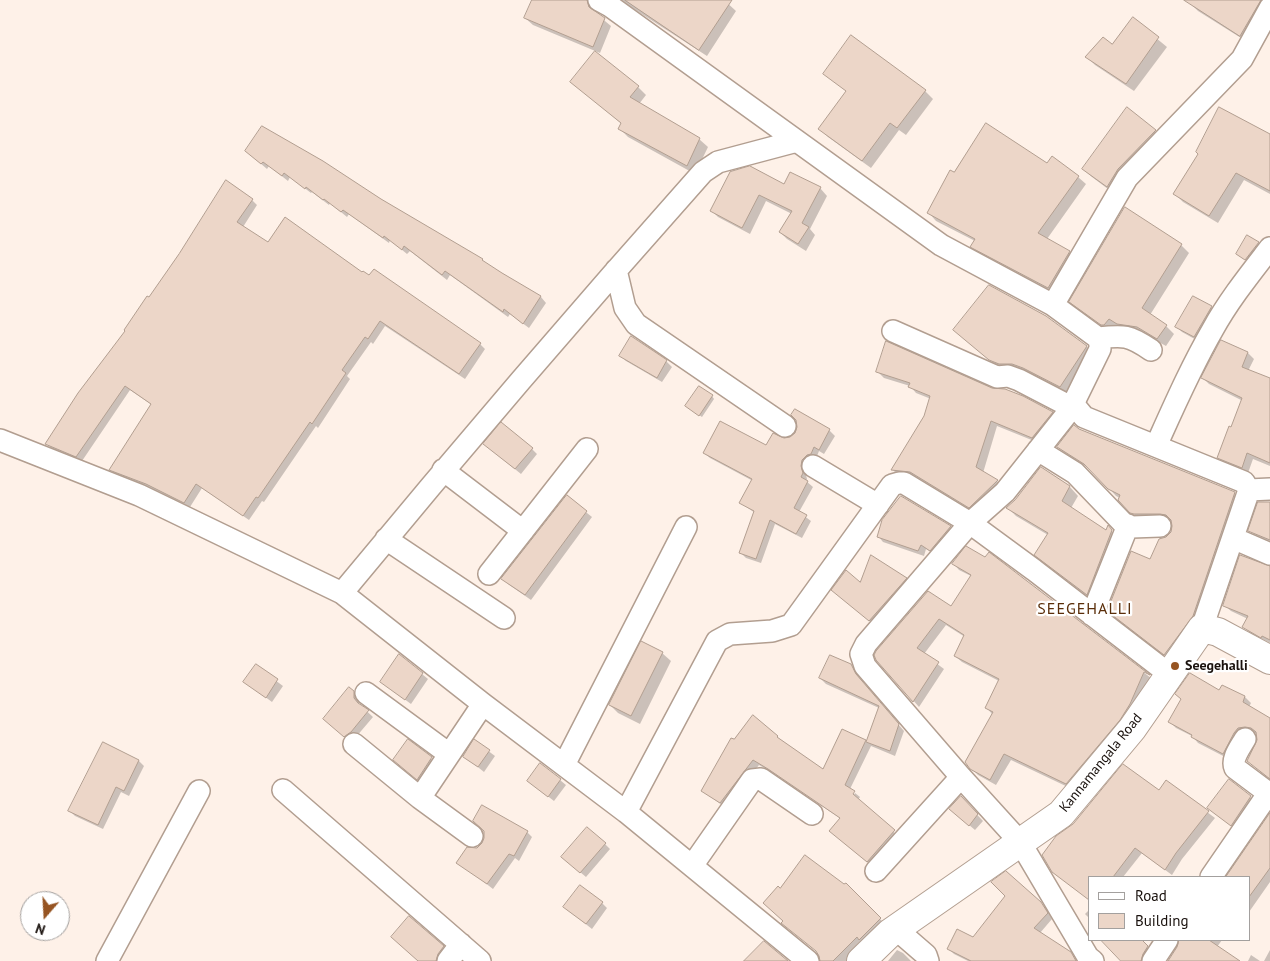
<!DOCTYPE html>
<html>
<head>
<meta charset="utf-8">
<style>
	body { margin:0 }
	#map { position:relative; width:1270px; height:961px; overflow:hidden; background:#fef1e8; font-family:"PT Sans",sans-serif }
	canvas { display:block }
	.legend { position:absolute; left:1088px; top:876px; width:162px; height:65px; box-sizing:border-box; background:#fff; border:1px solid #a3a09e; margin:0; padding:6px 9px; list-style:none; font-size:15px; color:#19110d }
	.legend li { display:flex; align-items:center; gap:10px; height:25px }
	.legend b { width:25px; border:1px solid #a3a09e }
	.north { position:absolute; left:20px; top:891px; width:50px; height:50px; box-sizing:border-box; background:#fff; border:1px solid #a3a09e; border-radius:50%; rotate:199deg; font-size:14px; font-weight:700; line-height:20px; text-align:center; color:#19110d }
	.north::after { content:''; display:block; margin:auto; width:18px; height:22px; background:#965422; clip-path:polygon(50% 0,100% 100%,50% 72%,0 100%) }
</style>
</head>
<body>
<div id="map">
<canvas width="1270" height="961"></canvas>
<ul class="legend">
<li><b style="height:6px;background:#fff"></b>Road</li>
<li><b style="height:14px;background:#ecd6c8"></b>Building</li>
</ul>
<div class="north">N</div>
</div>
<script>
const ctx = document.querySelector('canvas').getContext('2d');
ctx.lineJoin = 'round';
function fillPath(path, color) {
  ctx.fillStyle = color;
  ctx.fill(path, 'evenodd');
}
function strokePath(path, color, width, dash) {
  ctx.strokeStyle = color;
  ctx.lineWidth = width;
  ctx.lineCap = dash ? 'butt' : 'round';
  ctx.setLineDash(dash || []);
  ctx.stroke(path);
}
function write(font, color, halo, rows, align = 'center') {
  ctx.font = font + ' "PT Sans",sans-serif';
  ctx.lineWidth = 4.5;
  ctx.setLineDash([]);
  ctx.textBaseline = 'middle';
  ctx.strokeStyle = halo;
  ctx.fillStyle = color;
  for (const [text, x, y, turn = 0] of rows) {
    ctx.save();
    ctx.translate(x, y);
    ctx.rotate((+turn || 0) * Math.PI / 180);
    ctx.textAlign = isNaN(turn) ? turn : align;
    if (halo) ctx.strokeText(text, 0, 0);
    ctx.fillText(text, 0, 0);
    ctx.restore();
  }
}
fillPath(new Path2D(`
	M533 0H596L593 9 594 12 611 26 600 53 533 25 525 18Z
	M620 0H724L736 11 707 56Z
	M1191 0H1270L1249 43 1198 11 1190 3Z
	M1133 19 1167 47 1134 91 1095 65 1087 57 1112 46Z
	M824 73 925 91 933 99 906 135 899 130 871 168 828 137 820 129 847 92Z
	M572 82 638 87 646 95 639 104 699 139 708 147 695 174 628 137 620 129 622 124Z
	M1127 109 1164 139 1116 195 1092 177 1083 169Z
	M1270 135V194L1244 180 1218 223 1183 202 1175 194Z
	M246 151 380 200 482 260 501 274 541 297 546 303 529 328 510 314 508 317 450 275 447 280 410 251 407 254 390 240 389 243 349 214 347 217 330 203 329 205 312 192 311 193 290 177 288 181 269 166 267 169Z
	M1047 164 1078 177 1086 184 1047 239 1069 252 1077 260 1056 295 980 254 972 246 975 241 936 221 929 213 954 173Z
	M785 185 820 188 827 196 810 229 815 235 806 251 787 239 780 232 792 214 766 201 750 234 718 217 711 210Z
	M252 200 257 205 243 227 268 243 362 274 480 344 485 349 465 379 385 326 373 344 371 342 347 376 350 379 318 428 316 426 264 502 262 501 249 520 202 488 190 507 152 489 116 475 111 470 152 405 130 390 82 461 52 449 47 444 149 299Z
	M1258 243 1261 245 1248 261 1237 254Z
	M1181 245 1189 253 1150 315 1166 326 1174 334 1166 346 1146 335 1126 331 1117 325 1112 332H1110L1079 309 1071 301Z
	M1211 307 1217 313 1200 342 1182 332 1177 327Z
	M1046 317 1087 347 1094 354 1068 394 998 367 954 330Z
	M1248 353 1254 359 1248 371 1270 380V466L1253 459 1248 473 1225 464 1219 457 1243 401 1209 384 1203 378Z
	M621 356 666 361 672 367 662 382 626 361Z
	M877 371 992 390 1052 413 1058 419 1039 443 997 426 983 473 997 481 1004 488 976 513 918 478 899 476 893 470 925 417 931 399 916 393 910 386 884 378Z
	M712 396 714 399 702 417 689 408Z
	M795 411 829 430 835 436 824 454 819 451 816 459 805 471 807 479 806 481 813 487 799 512 811 521 802 538 775 524 761 563 746 558 741 553 755 513 741 503 753 481 710 458 704 453 767 447 783 440 790 439 796 434 799 428Z
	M1079 430 1234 493 1241 500 1199 623 1172 661 1116 617 1151 560 1172 533V521H1142L1139 519 1120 500V498L1116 496 1092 470 1065 454 1058 447Z
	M490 449H532L537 454 521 474Z
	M1041 468 1070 487 1078 496 1071 508 1107 532 1108 528 1120 540 1095 602 1044 563 1036 554 1048 535 1016 516 1008 508 1016 501Z
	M567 497 592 517 531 600 508 584Z
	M1270 502V543L1256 537 1250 531 1259 503Z
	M950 527 955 532 936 555 926 549 924 556 883 542 878 536Z
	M989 554 1151 678 1136 710 1072 789 1011 760 996 785 978 775 971 768 992 714 986 707 999 681 962 662 955 656 965 637 946 625 924 654 944 669 919 707 877 659 952 608 971 576 959 570 953 563 985 559Z
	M1270 567V643L1250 633 1244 627 1248 619 1231 611 1224 605Z
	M906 578 911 583 875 625 838 595 861 584Z
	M662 653 671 661 640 724 618 713 610 705Z
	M400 656 428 679 411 704 381 682Z
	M256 666 283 686 272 702 245 682Z
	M851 666 856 671 861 681 904 731 895 756 871 746 850 789 851 800 855 793 860 797 858 800 899 837 873 867 836 836 841 819 775 774 759 765 726 808 703 791 777 737 824 771 865 741 867 743 879 708 826 684 820 678Z
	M353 692 359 697V704L373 717 356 737 350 741 330 724Z
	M1220 692 1245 697 1251 703 1249 707 1270 719V780L1248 761 1257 745V734L1253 732 1229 759 1198 743 1192 736 1176 728 1170 722Z
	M408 741 437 764 423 784 400 765Z
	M475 741 495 756 484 772 464 756Z
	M104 743 139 761 144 766 129 796 121 792 103 829 75 816 70 811Z
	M560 780 566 785 554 801 528 781Z
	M1229 781 1256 802 1237 830 1208 808Z
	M1167 782 1215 818 1182 859 1172 875 1142 853 1123 877H1089L1056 873 1160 791Z
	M966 803 983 821 975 830 956 814Z
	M1270 815V882L1249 912V877H1227Z
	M527 832 532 837 519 861 515 858 493 889 458 862 483 844 486 838Z
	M605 844 610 849 586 877 568 862Z
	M846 885 885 924 849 961H821Z
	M1040 902 1046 908 1052 919 1040 933 1070 953 1077 961H968L954 954 949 949 973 938Z
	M602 903 607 908 592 929 564 907Z
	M1089 910V918L1085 914Z
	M1103 940H1140L1153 953 1149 961H1122Z
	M1181 940H1222L1217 947 1238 961H1169L1179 947Z
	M443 947 450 954 446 961H419Z
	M897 950 903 953 911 961H888Z
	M1270 950V961H1264Z
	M1251 955 1260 961H1248Z`), '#0003');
const building = new Path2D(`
	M532 0H587L589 7 605 18 593 47 524 18Z
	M625 0H732L699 50Z
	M1184 0H1261L1240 36Z
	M1133 17 1159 37 1126 84 1085 57 1103 37 1112 44Z
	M851 35 926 90 897 128 890 123 862 161 818 129 846 91 823 74Z
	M595 51 639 86 630 97 700 138 687 166 618 129 621 123 570 82Z
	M1127 107 1156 130 1118 169 1107 187 1082 169Z
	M1219 107 1270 134V191L1236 173 1209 216 1173 194 1198 154 1196 152Z
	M986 123 1047 163 1052 156 1079 176 1038 233 1070 251 1048 288 970 247 975 239 927 213 950 170 954 172Z
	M262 126 323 161 381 199 483 259 482 260 502 273 541 296 523 324 504 309 503 312 445 271 442 275 404 246 402 250 384 236 383 238 343 210 341 212 324 199 323 200 306 187 305 189 284 173 282 176 263 162 261 164 245 151Z
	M750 166 784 184 790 172 821 187 802 223 809 227 798 244 779 232 792 211 759 195 742 228 710 211 730 172Z
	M226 180 253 199 237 222 268 242 285 217 362 272 363 271 369 275 374 269 481 343 459 374 380 321 368 339 365 337 342 370 346 373 312 424 310 422 258 498 256 497 243 516 196 484 184 503 146 484 109 470 151 404 125 386 76 457 45 444 78 393 125 331 124 330 147 296 149 297 179 254Z
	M1125 207 1182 244 1142 308 1167 325 1157 339 1137 327 1117 324 1109 319 1104 325H1101L1069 302Z
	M1247 235 1259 242 1245 260 1236 254Z
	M989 285 1046 316 1087 346 1060 387 1023 368 1012 364H999L989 360 953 330Z
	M1193 296 1212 306 1194 337 1175 327Z
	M631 336 667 360 657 378 619 356Z
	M1221 340 1248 352 1242 367 1270 378V463L1247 453 1242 468 1217 458 1229 426 1231 427 1242 398 1201 378Z
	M886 341 992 388 1005 389 1023 396 1053 412 1032 438 991 421 976 467 998 480 969 508 910 472 891 470 924 416 930 396 908 387 910 383 876 372Z
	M699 386 713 395 699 416 685 406Z
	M795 409 830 429 819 450 814 447 811 454 807 455 802 460 801 466 803 473 801 477 808 481 794 508 807 515 796 534 770 520 756 559 739 553 754 511 739 503 752 479 703 453 720 421 766 445 773 433 784 438 790 437 795 433 797 427 796 420 791 415Z
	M501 422 533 448 515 469 483 444Z
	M1074 425 1079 429 1235 492 1193 616 1164 655 1107 611 1131 551 1150 559 1159 539 1166 537 1171 532 1172 526 1171 520 1166 515 1160 514H1134L1130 513 1118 500 1120 495 1108 489 1084 464 1057 447Z
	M1041 467 1070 486 1062 501 1106 530 1108 525 1112 530 1087 595 1034 555 1048 533 1006 508 1015 500Z
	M567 495 587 511 525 595 501 579Z
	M901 496 951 526 930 551 921 545 918 551 877 537 882 520Z
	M1258 502H1270V540L1248 531Z
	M966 546 985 557 989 552 1150 675 1144 672 1130 704 1120 720 1066 784 1004 754 990 780 970 769 965 762 993 712 985 708 999 679 954 656 964 635 939 619 917 648 939 662 913 702 876 660 874 655 876 651 928 591 951 606 971 575 952 564Z
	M871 555 907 578 869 621 831 590 846 570 860 582Z
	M1240 555 1270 566V640L1262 636 1261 638 1242 627 1248 616 1223 606Z
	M641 641 663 652 631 716 609 705Z
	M399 654 423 673 405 700 380 682Z
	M830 655 851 664 856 674 899 724 890 751 866 742 879 706 819 678Z
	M256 664 278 679 266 698 243 682Z
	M1190 673 1219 690 1222 685 1245 696 1243 702 1270 718V779L1247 761 1257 740 1256 732 1251 728 1245 727 1238 728 1234 733 1223 754 1191 737 1192 735 1168 722 1181 699 1175 694Z
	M349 687 354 691V698L358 703 369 710 351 732 344 737 323 719Z
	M753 715 778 736 777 737 823 769 842 729 866 740 845 785 855 791 853 794 895 830 867 862 829 831 840 818 768 769 753 760 720 803 701 791 731 738 734 739Z
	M408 739 432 757 417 780 393 760Z
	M474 739 490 750 478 767 463 757Z
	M103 742 139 760 124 791 116 787 98 825 68 811Z
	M540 763 561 779 548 797 527 781Z
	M1123 764 1159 790 1166 780 1209 811 1176 853 1165 870 1135 848 1113 877H1089V900L1052 872 1042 855 1056 836 1073 824Z
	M1229 779 1251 796 1231 826 1207 808Z
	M961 796 978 814 969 826 949 809Z
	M482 805 528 831 514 856 509 854 487 884 456 863 467 847 477 848 482 843 484 838V831L473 821Z
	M1270 813V868L1249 897V877H1226Z
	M587 827 606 843 580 873 561 857Z
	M805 855 844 884 846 883 881 918 859 940 857 937 833 961H820L819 956 816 951 781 923 783 921 763 903 778 886 780 888Z
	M1006 871 1041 902 1048 913 1034 928 1071 952 1076 961H971L947 949 957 929 973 937 1005 896 991 882Z
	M580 885 603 902 586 924 563 907Z
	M409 916 444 946 438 954 436 961H418L391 937Z
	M1101 940H1142L1148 946 1143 954 1141 961H1121Z
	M1179 940H1209L1240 961H1168L1177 947Z
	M764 941 788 961H744Z`);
fillPath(building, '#ecd6c8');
strokePath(building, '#b29e90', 1);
const minor = new Path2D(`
	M599 0 610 6 941 245 1053 305 1098 338 1100 344V349L1076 398 1074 405 1084 417 1244 482 1249 490
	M616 270 625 308 636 324 785 426
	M1053 305 1127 178 1242 59 1270 8
	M893 331 997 377 1008 376 1019 380 1071 407
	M1098 338C1124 335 1129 335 1151 350
	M1074 405 1005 492 970 523 866 644 861 654 865 666 961 777 1020 842 1088 957 1093 961
	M0 440 139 495 342 593 483 704 626 812 808 961
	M1156 446C1174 406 1191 367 1213 329 1229 300 1250 274 1270 248
	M1038 450 1075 473 1123 523 1132 527 1160 526
	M813 466 878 505
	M443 470 523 531
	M1249 490 1270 489
	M1233 538 1270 554
	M386 539 504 618
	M489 574 587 449
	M342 593C460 450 580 310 703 172L718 162 797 141
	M1092 615 1128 525
	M1202 628 1249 490
	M366 693 449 754
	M354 744 420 798 483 704
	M564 765 686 527
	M283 790 480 961
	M420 798 472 836
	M626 812 717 641 730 634 772 631 791 625 892 485 899 483H904L970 523 1034 570 1169 674
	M692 866 752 780 761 779 812 814
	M876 871 961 777
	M1211 877 1268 794 1267 792 1235 768C1231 759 1240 748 1245 739
	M896 929 926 955 928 961
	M107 961 199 791
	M448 961 461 944
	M1153 961 1167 940`);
const secondary = new Path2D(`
	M861 961 890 933 1061 814 1132 729 1202 628 1218 632 1270 660`);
strokePath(minor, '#b29e90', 24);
strokePath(secondary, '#b29e90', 30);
strokePath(minor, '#fff', 21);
strokePath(secondary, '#fff', 28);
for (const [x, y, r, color] of [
	[1175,666,5,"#965422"]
]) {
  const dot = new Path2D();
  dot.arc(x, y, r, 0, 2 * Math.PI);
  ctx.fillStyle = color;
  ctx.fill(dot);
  strokePath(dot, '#fff', 2);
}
write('bold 14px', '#19110d', '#fff', [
	["Seegehalli",1185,666]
], 'left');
write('14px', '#19110d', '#fff', [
	["Kannamangala Road",1101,763,-51]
]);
ctx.letterSpacing = '1px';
write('16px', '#5a2e09', '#fff', [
	["SEEGEHALLI",1085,609]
]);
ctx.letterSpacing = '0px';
</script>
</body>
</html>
